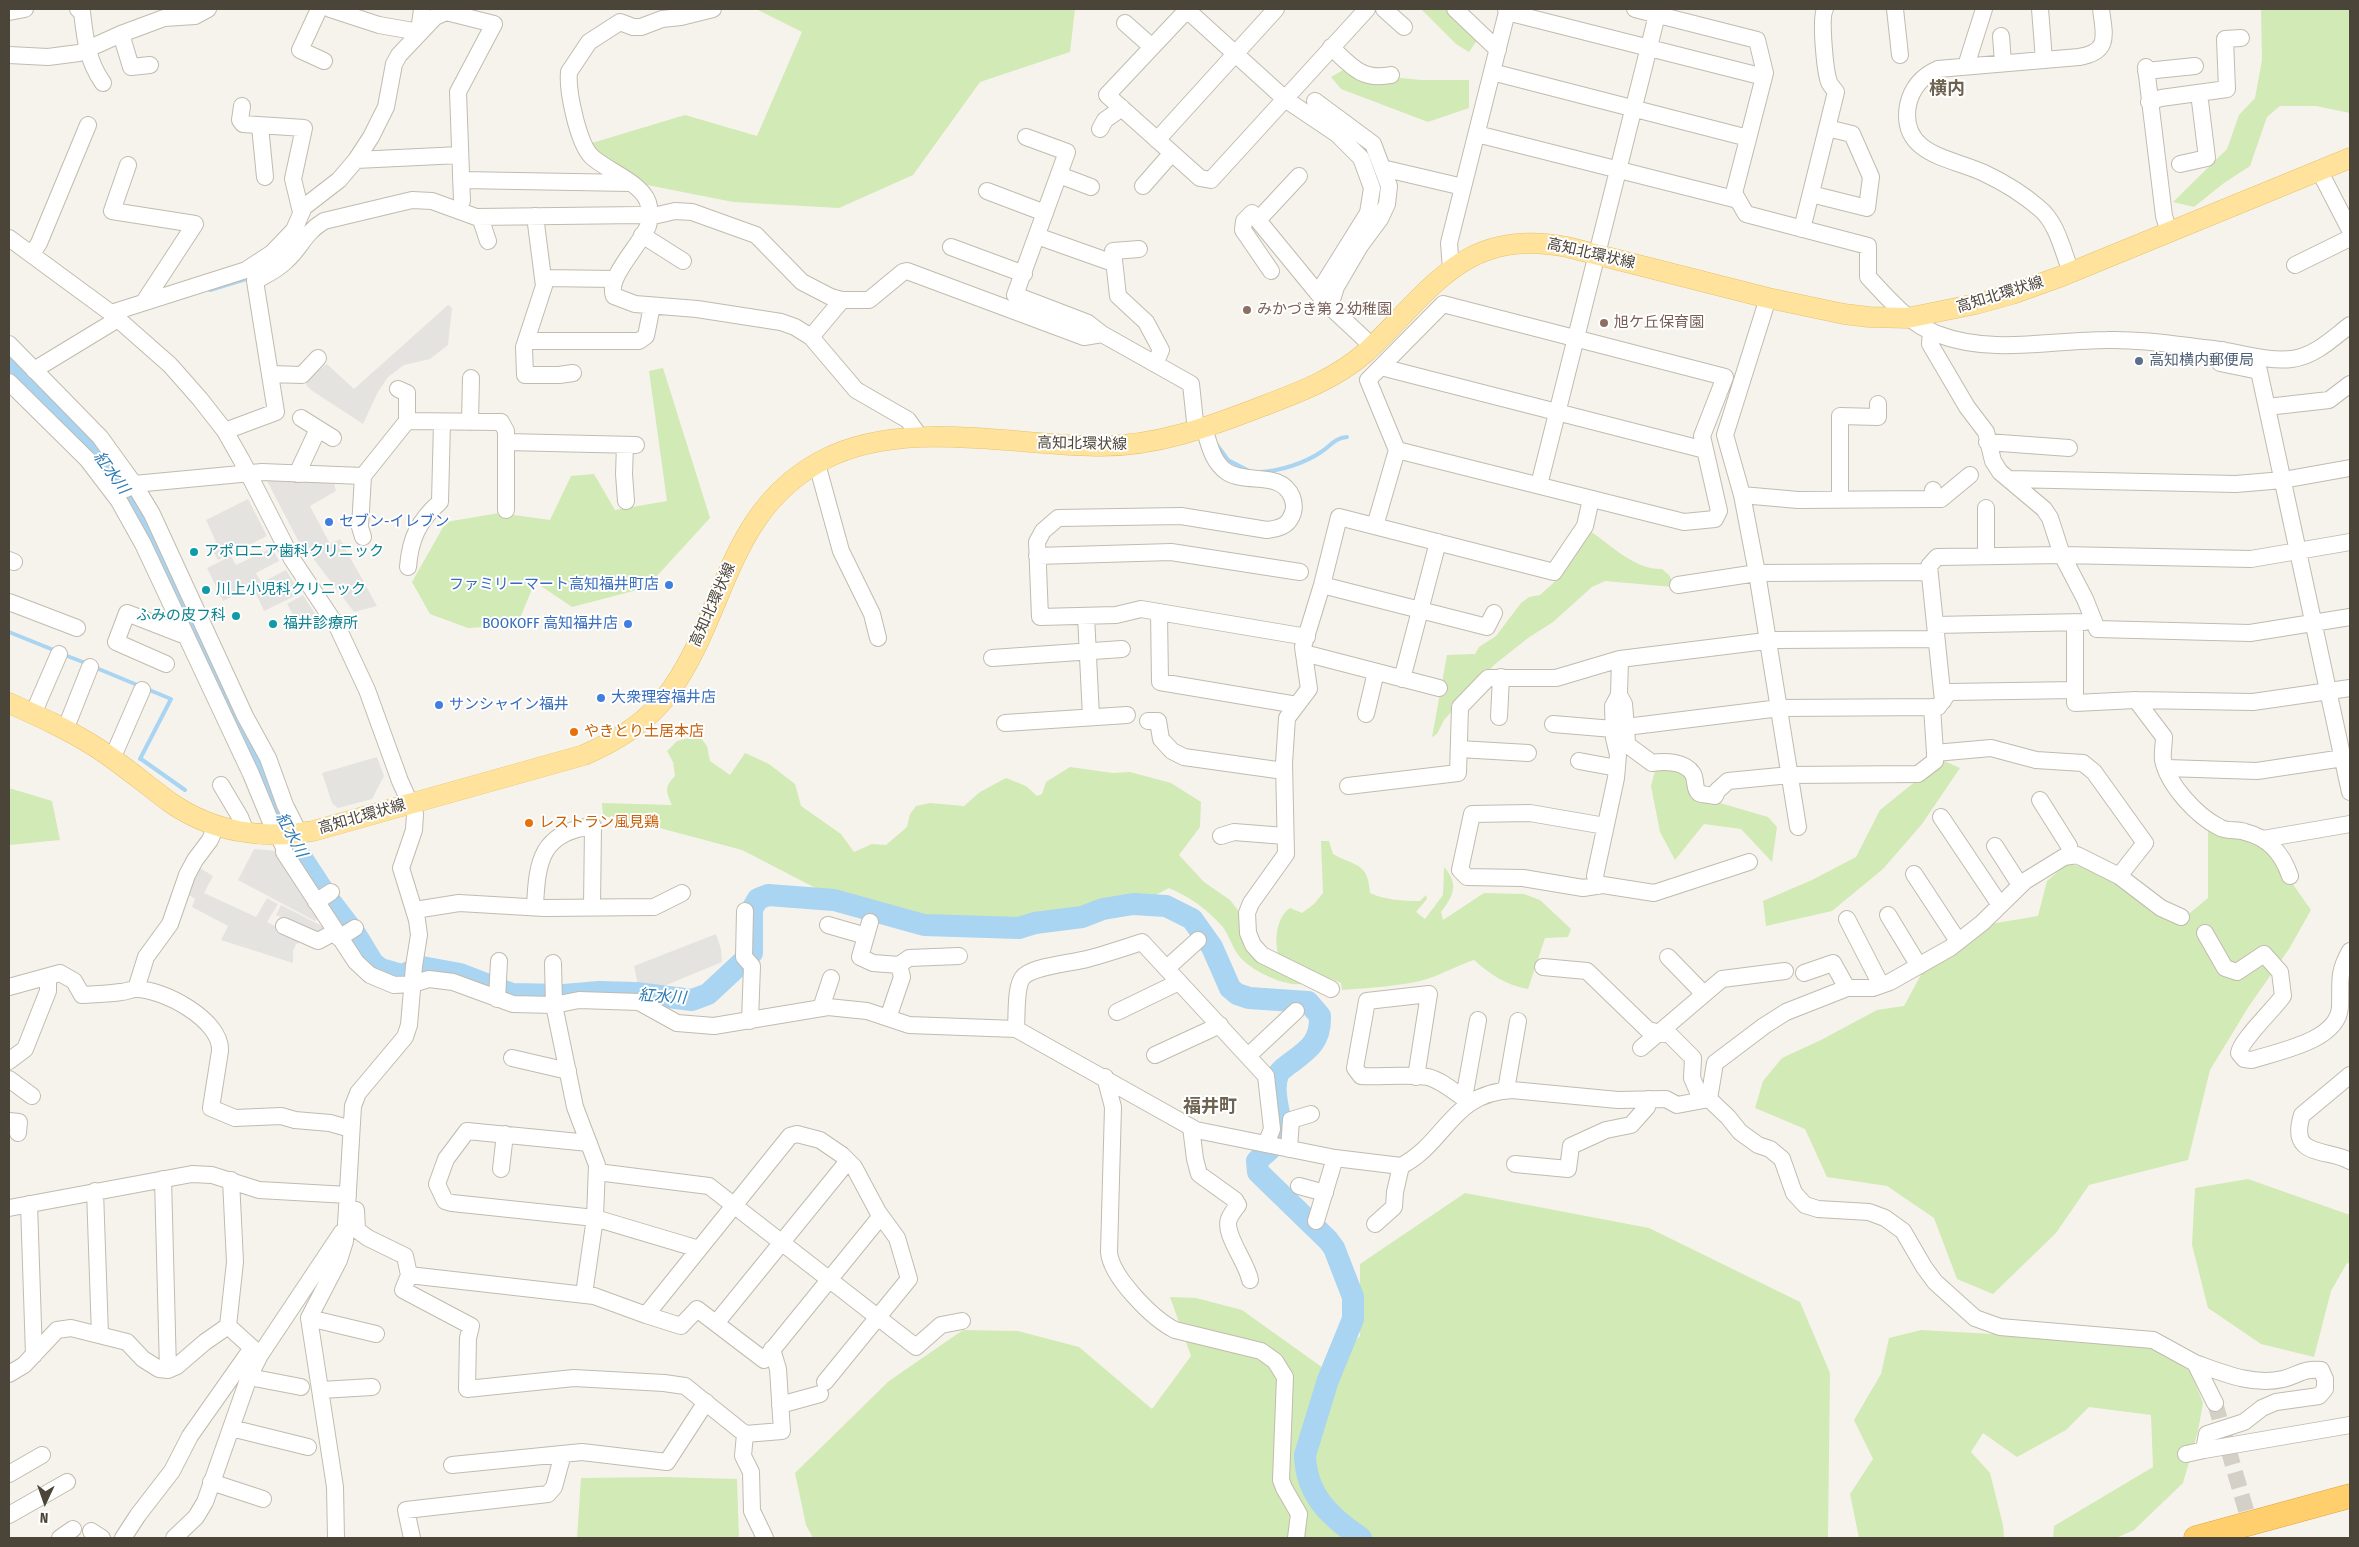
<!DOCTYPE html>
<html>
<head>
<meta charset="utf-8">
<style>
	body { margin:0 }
	#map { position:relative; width:2359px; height:1547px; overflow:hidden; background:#f6f3ec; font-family:"Fira Sans Condensed",sans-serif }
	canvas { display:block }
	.frame { position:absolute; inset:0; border:10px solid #4b4439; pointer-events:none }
	.north { position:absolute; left:20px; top:1477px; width:50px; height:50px; -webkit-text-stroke:4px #fff; paint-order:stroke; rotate:183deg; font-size:14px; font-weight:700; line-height:20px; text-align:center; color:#4b4439 }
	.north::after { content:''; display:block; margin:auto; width:18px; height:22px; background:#4b4439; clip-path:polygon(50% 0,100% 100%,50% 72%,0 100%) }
</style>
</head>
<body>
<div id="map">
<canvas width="2359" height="1547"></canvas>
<div class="frame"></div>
<div class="north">N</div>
</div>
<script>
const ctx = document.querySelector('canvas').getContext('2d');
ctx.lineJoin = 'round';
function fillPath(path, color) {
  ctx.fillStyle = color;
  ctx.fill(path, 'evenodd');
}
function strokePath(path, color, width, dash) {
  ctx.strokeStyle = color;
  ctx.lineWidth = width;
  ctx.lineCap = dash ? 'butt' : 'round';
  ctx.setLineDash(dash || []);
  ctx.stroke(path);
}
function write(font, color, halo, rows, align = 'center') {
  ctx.font = font + ' "Fira Sans Condensed","Noto Sans JP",sans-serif';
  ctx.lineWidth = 4;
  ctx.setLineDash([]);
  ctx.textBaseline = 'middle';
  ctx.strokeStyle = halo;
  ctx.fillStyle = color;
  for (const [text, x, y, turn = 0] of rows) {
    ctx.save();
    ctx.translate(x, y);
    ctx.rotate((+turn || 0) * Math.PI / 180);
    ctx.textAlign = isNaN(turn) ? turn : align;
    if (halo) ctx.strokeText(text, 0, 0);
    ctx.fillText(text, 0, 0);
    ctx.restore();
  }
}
fillPath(new Path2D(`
	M756 9H1075L1070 52 980 82 913 175 839 208 733 202 637 183 603 162 592 143 685 115 757 136 802 32Z
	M1421 9H1452L1480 36 1469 52 1456 44Z
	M2261 9H2350V113L2316 106H2280L2267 117 2250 166 2224 183 2194 207 2173 202 2227 149 2239 115 2255 98 2262 60Z
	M1343 70 1380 76 1421 80H1469V108L1428 122 1341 89 1331 77Z
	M663 368 710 518 655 578 637 590 572 607 535 582 517 625 468 628 430 614 412 582 446 522 499 513 550 520 571 476 594 474 615 510 667 501 649 371Z
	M1590 531C1611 545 1635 570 1662 569L1670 576 1673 587 1605 581 1592 587 1553 622 1528 638 1494 665 1444 720 1437 734 1432 737 1447 655 1475 654 1479 647 1496 636 1521 603 1529 597 1540 595 1562 575Z
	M689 738H701L707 746 710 761 730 775 745 753 769 764 795 784 801 806 841 834 854 852 872 844 886 845 907 827 910 814 916 806 930 803 964 806 980 792 1006 778 1026 786 1037 796 1042 794 1046 782 1070 767 1113 773 1130 772 1171 783 1201 802 1200 827 1179 855 1204 882 1230 900 1240 913 1246 947 1311 982C1292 991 1252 972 1239 956 1232 947 1229 935 1222 926 1204 907 1193 899 1169 888L1148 899 1098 900 1074 915 1021 922 967 924 924 923 833 897 742 850 641 823 603 816 602 803 672 805C666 792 664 787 675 776L673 762 667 751 677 741Z
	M1942 760 1960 768 1922 824 1883 869 1832 911 1766 926 1763 901 1812 880 1856 857 1880 810Z
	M1656 767H1668L1691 778 1696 796 1768 817 1777 827 1772 862 1741 829 1704 824 1675 860 1660 832 1651 786Z
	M9 788 52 801 60 840 9 845Z
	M2208 814 2273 840 2278 863 2311 910 2289 949 2249 1006 2210 1070 2188 1160 2089 1185 2056 1233 1993 1294 1957 1279 1934 1218 1887 1186 1827 1177 1805 1129 1755 1108 1763 1081 1782 1058 1821 1040 1877 1010 1904 1006 1923 971 1990 924 2038 916 2047 881 2068 863 2120 878 2185 917 2208 898Z
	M1321 841H1329L1333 854C1356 867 1368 862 1370 893 1384 900 1404 901 1420 901L1426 895 1427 899 1416 912 1425 919 1443 895 1444 867C1459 884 1454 895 1441 912L1443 920 1484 893 1524 894 1540 900 1571 929 1568 937 1545 938 1528 989C1506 985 1491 975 1474 960 1458 965 1443 974 1427 979 1404 986 1367 988 1342 990L1341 983 1280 959C1273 944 1276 917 1290 908L1302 913 1314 904 1323 893Z
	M2248 1179 2350 1215V1264L2347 1263 2331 1291 2314 1357 2261 1344 2208 1308 2192 1245 2195 1188Z
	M1465 1193 1649 1228 1800 1302 1830 1373 1828 1538H813L806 1525 795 1473 889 1381 963 1330 1018 1331 1079 1347 1152 1409 1191 1356 1170 1297 1196 1298 1242 1310 1326 1370 1360 1336V1264Z
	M1921 1330 2134 1342 2159 1350 2191 1372 2203 1403 2198 1431 2183 1483 2134 1530 2116 1538H2053L2054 1526 2153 1467 2151 1415 2089 1407 2066 1430 2017 1457 1983 1433 1971 1452 1990 1473 2003 1525 2004 1538H1859L1850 1494 1873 1459 1854 1420 1881 1374 1889 1338Z
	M664 1477 737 1479 739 1538H577L581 1478Z`), '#d2eab5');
fillPath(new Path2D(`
	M448 305 452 308 448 345 430 359 404 365 388 377 378 392 363 424 311 390 306 385 307 379 327 364 354 389Z
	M265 477 333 480 336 491 310 506 330 544 340 539 377 606 354 612 309 553 303 550Z
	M248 499 267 536 218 560 210 545 216 542 206 520Z
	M272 548 279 561 256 573 261 582 223 601 207 568 231 556 236 565Z
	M286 570 296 586 293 588 297 595 264 611 253 587Z
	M303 595 319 620 301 629 287 604Z
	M377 757 384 776 372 799 338 808 332 803 322 773Z
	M254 849 278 851 320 917 315 921 238 880Z
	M197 866 213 876 204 893 256 917 267 898 278 904 267 922 304 941 296 944 293 951V963L221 940 228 926 192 907 195 899 188 894Z
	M281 905 328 929 320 935 276 915Z
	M716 934 721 949 722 962 652 991 639 990 634 966Z`), '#e5e3e0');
strokePath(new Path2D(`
	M210 290 246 279
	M1217 445 1228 460 1249 471
	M1261 472C1280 471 1305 463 1321 452 1331 446 1334 438 1347 437
	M9 632 56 651
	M62 654 88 664
	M94 667 171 699 140 759
	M141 759 185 790`), '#a9d4f2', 4);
strokePath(new Path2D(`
	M9 361 85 437 127 494 158 550 292 843 330 901 356 935 373 963 381 969 402 975 422 967 460 974 512 994 564 995 599 992 636 993 692 1000 708 994 752 953V909L758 899 768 895 834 900 924 925 1019 928 1035 923 1082 917 1103 909 1133 904 1166 906 1192 919 1212 947 1230 988 1237 994 1249 998 1308 1002 1320 1016C1321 1042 1308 1050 1289 1064 1285 1067 1280 1070 1278 1075 1270 1094 1285 1123 1280 1135 1277 1145 1264 1154 1257 1161L1258 1172 1328 1240 1334 1248 1353 1297V1319L1328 1380 1305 1455C1306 1495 1330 1517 1361 1538`), '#a9d4f2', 22);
strokePath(new Path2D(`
	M2215 1403 2254 1538`), '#d4d0c8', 16, [16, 8]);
const minor = new Path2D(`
	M78 9 82 12C85 38 87 60 103 83
	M319 9 300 50 324 61
	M330 9 379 25 419 32 422 9
	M713 9 681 17 662 19 641 27H633L620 22 589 42 569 72C567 91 578 142 591 156 606 171 647 184 649 207 650 212 650 221 648 226 641 244 606 278 614 296L635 304 697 309 781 322 795 327 811 337 856 390 908 420 920 437
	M1186 9 1285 99 1337 134 1361 158 1372 188 1368 213 1318 293
	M1384 9 1404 27
	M1455 9 1498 50
	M1635 9 1757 40 1765 73 1734 193 1746 214 1868 246V277C1889 299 1908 323 1937 334 1992 355 2051 340 2107 340 2142 339 2178 345 2213 349 2238 352 2267 362 2292 359 2315 356 2333 338 2350 325
	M1895 9 1900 55
	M2040 9 2044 60
	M1187 10 1107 95 1200 178 1211 180 1367 9
	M9 12 25 9
	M1507 12 1764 77
	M1125 23 1152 47
	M121 34 131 67 150 65
	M2001 36 2003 63
	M1331 47C1351 66 1362 81 1391 75
	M9 55 48 57 79 53 121 34 164 18 195 16 208 9
	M1966 66 1984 9
	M2146 67 2164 216 2169 232
	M2146 71 2195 66
	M1492 72 1748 138
	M1315 101 1373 144 1389 186 1387 204 1380 219 1360 246 1336 287 1330 306
	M2149 102 2161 98 2227 89 2225 39 2241 38
	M242 106 240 120 243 124 304 128 293 179 301 212
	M260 126 265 177
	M1100 129 1105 120 1122 108
	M1477 134 1738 200
	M1026 137 1067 152 1015 295 1088 323 1102 334 1191 384 1196 431
	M1157 140 1276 9
	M356 160 460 155
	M2180 164 2207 158 2199 93
	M128 165 112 211 195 224 144 302
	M1382 168 1463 187
	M2319 170 2350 230
	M1059 175 1091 187
	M461 180 630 183
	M1143 186 1172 153
	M987 191 1045 213
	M1811 194 1867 208 1871 177 1852 134 1827 128
	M535 216 544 286 524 347 525 375H559L573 373
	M480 217 488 241
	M1258 220 1299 176
	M1802 229 1836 92C1834 89 1830 85 1829 82 1825 71 1820 18 1825 9
	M642 235 683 261
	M1037 236 1113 263
	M9 238 111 313 170 365 200 399 225 431 242 461 292 559 338 628 367 690 400 781 415 814 414 830 401 868 417 920 419 935 414 966 409 1025 405 1037 358 1093 353 1106 345 1241 339 1260 309 1318 335 1487 336 1538
	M951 247 1024 274
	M1139 249 1113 251 1118 296 1146 322 1161 350 1155 364
	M32 254 39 243 88 125
	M2295 265 2350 238
	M1451 269 1449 243 1507 12 1506 9
	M1271 271 1243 230 1244 221 1252 213 1325 302 1372 346
	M2071 272C2063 252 2057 222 2039 208 2024 195 2003 182 1984 173 1952 158 1899 155 1908 105 1912 87 1922 76 1938 69L2079 57C2111 52 2104 34 2101 9
	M543 278 615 279
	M1768 298 1725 435 1742 495 1757 573 1798 827
	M111 313 246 270 272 253 294 230 304 207 339 180 356 160 371 137 386 107 394 64 399 55 435 17 446 12 494 24 458 92 462 201
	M1931 331 1930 344 1967 407 1986 432 1993 461 2000 472 2044 509 2050 518 2062 555 2085 599 2097 629 2250 633 2350 617
	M811 337 842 300
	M526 341H639L646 336 652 306
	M9 344 100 437 134 484 152 514 245 716 268 758 285 805 299 833
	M2223 350 2220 363 2259 371 2350 792
	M1381 367 1705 450
	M34 370 118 319
	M270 374 302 375 318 358
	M9 382 87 459 119 501 143 544 251 774 270 820 284 847V852L356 962 370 975 394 985 412 984 429 979 453 982 513 1004 554 1005 579 1000 639 1002 677 1023 714 1026 828 1007 867 1011 909 1025 1016 1029 1196 1130 1335 1158 1401 1166C1447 1142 1451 1093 1512 1090L1618 1100 1666 1099 1677 1105 1709 1099 1728 1117 1740 1132 1758 1145 1770 1149 1782 1159 1794 1193 1805 1205 1818 1209 1869 1212 1885 1218 1903 1231 1924 1267 1935 1282 1975 1318 2000 1327 2153 1340 2195 1363 2215 1403
	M398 389 407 393V421
	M2267 407 2329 400 2350 384
	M301 418 333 438
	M470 422 471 378
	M1204 428C1209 443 1212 462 1227 472 1247 485 1281 470 1292 497 1295 505 1295 511 1290 519 1286 527 1276 529 1267 530L1181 516 1058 518 1043 531 1037 542 1040 617 1116 615 1141 609 1307 637
	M225 431 276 412 255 281C266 275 277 270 286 261 302 247 303 234 324 221L412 200 432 201 476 217 640 215 649 217 675 211 692 212 756 235 802 282 831 297 842 300H869L903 272 907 271 1084 337 1102 334
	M506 442 636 445
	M1987 442 2069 448
	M625 445 624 474 626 501
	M817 464 841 551 872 614 878 638
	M297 474 318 429
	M2009 479 2236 484 2283 480 2350 468
	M1539 485 1657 15
	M126 489 134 484 262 472 363 476 407 421 501 422 506 431V510
	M1742 495 1798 500 1932 499 1933 490
	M1932 499H1941L1970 475
	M1840 500V416L1878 417V404
	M1375 526 1397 450 1368 380 1443 304 1725 377 1702 436 1719 511 1715 519 1684 522 1397 450
	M363 537 360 527 363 476
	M1037 556 1171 552 1300 572
	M1986 556V508
	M9 560 14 562
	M408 567C410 539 419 520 440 502L442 422
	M1322 585 1487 627 1494 613
	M1678 585 1757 573 1929 572
	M9 602 77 628
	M1159 612 1160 682 1297 705
	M1086 616 1091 717
	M2075 622V703L2136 700 2253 702 2350 688
	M1935 625 2085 622
	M1304 653 1439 688
	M992 658 1122 649
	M166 664 116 642 127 613 186 636
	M1402 679 1438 542
	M1619 695 1624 704 1626 727 1780 708 1938 707 1949 692 2075 690
	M2136 700 2164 737C2164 744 2162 753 2163 760 2168 785 2197 816 2219 827 2226 832 2237 829 2245 832 2269 838 2282 853 2290 876
	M1943 701 1929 566 1937 557 2062 555 2251 559 2350 542
	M33 714 59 654
	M1366 714 1376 672
	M1499 717 1501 677
	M1148 721H1158L1161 739 1172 751 1184 757 1284 771
	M1005 723 1127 715
	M1553 724 1613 729
	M1626 727 1627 743 1629 746 1652 763C1665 761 1685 761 1693 774 1696 779 1694 789 1699 793 1703 795 1711 795 1715 796L1717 791 1728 781 1790 775 1918 774 1935 761V753
	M65 730 90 667
	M1459 749 1528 753
	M112 759 142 690
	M1579 761 1617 768
	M2167 768 2257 771 2350 757
	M221 785 240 817 246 832
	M1348 786 1458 773 1460 707 1488 678H1556L1620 659
	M2040 800 2069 846 2071 855
	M1941 817 2000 905
	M1605 826 1530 813 1472 814 1460 870 1467 877 1523 878 1583 888 1603 885 1654 893 1749 862
	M1221 836 1234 832 1285 836
	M2263 839 2350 824
	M1995 846 2020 885
	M1914 874 1958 941
	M2119 876 2161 908 2181 917
	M1598 886 1595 876 1616 778 1618 755 1614 738 1613 706 1619 695 1620 659 1774 640 1936 639
	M316 902 331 892
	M535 907C537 861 541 832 593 826L592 907
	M415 910 459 903 544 908 654 907 682 893
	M745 911 744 957 752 966 750 1021
	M1888 915 1919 966
	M1847 919 1881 985
	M870 922 860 957 873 963 899 965 902 977 888 1018
	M828 925 866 936
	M284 926 318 941 335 932
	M2205 933 2225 968 2237 972 2264 954 2280 972 2283 996C2273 1010 2241 1040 2239 1053L2244 1059 2252 1060C2279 1051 2338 1041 2340 1007 2341 982 2337 974 2350 951
	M339 938 355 928
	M1668 957 1704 994
	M553 963 554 1005 575 1107 597 1165 595 1218 584 1294
	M899 965 909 958 959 956
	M1543 967 1587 971 1648 1030 1670 1035 1693 1058 1692 1078 1701 1099
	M1167 968 1198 940
	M1804 973 1833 963 1847 988
	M9 987 60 973 74 981 82 995C95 994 108 994 121 992 126 992 131 989 136 989 163 989 222 1020 220 1051L211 1108 235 1118 281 1116 295 1120 330 1123 351 1129
	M136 989 146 957 170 924 187 875 195 860 210 840 216 826
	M1331 989 1262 955 1253 945 1248 933 1247 913 1251 903 1286 854 1284 763 1287 718 1309 689 1303 647 1322 585 1339 517 1554 572 1585 526 1591 499
	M497 999 499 961
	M821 1008 831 978
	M1117 1012 1179 982
	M1016 1029C1017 1016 1015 984 1024 976 1035 966 1071 963 1087 959 1106 954 1124 948 1142 942L1266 1076 1272 1129 1266 1144
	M1641 1048 1722 979 1785 971
	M1155 1055 1220 1025
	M1248 1056 1296 1011
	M512 1058 568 1071
	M9 1061 25 1049 48 991V977
	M2350 1075 2302 1115C2288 1159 2328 1148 2350 1161
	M1105 1077 1113 1107 1109 1252C1111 1277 1153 1319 1175 1330L1261 1351 1275 1361 1285 1377 1281 1480 1284 1488 1299 1514 1296 1538
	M1416 1077 1429 994 1367 1001 1355 1068 1361 1076C1379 1077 1412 1074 1428 1077 1443 1081 1457 1094 1469 1102
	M9 1079 32 1096
	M1506 1090 1518 1021
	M1464 1098 1478 1020
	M1709 1099 1715 1063 1764 1026 1786 1012 1847 988H1873L1890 982 1950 948 1982 923 2025 881 2064 857 2077 855 2119 876 2145 843 2094 772 2083 763 2036 760 1991 748 1935 753 1932 707
	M9 1121 19 1122 18 1133
	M1191 1127 1195 1159 1199 1174 1235 1200 1238 1205C1235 1209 1231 1214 1229 1219 1223 1234 1247 1262 1250 1280
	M589 1143 467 1131 446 1159 437 1184 445 1201 452 1203 595 1218 699 1249
	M1289 1149 1291 1120 1311 1114
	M1515 1164 1568 1169 1571 1146 1606 1130 1631 1125 1647 1107 1649 1099
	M501 1169 505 1134
	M597 1172 709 1186 916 1347 941 1325 962 1321
	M163 1179 168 1370
	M1299 1186 1325 1193
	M95 1191 100 1335
	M29 1204 34 1355
	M9 1208 192 1174 212 1175 259 1190 348 1195
	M356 1210 357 1230 368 1238 405 1256 409 1275 594 1296 646 1315 790 1136 797 1134 820 1140 842 1155 854 1167 878 1212 897 1238 909 1279 825 1382
	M1316 1221 1335 1158
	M1375 1224 1394 1207 1395 1192 1401 1166
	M409 1275 403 1290 471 1326 468 1338 467 1389 574 1378 664 1383 685 1386 745 1434 782 1431 778 1369 772 1349
	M646 1315 681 1326 697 1309 764 1360 881 1216
	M309 1318 376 1334
	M717 1322 848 1161
	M228 1326 235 1262 231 1180
	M228 1326 260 1355
	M2195 1363C2223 1373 2253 1386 2283 1379 2299 1375 2303 1368 2321 1370L2325 1379V1389L2319 1396 2276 1402 2262 1408 2244 1422 2207 1434 2204 1450 2350 1425
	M9 1374 24 1365 57 1330 71 1328 127 1342 143 1359 159 1369 168 1370 177 1366 205 1342 228 1326
	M249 1377 301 1387
	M321 1390 372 1387
	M780 1405 820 1394
	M231 1428 308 1447
	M745 1434 743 1456 751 1472 752 1511 765 1538
	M2186 1454 2204 1450
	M452 1465 582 1452 667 1462 706 1402
	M9 1474 42 1455
	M211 1482 263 1499
	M9 1515 67 1482
	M91 1531 102 1538
	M60 1538 73 1529
	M123 1538 138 1515 172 1471 190 1436 252 1348
	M174 1538 196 1517 205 1502 249 1377 260 1355 342 1232
	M412 1538 406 1510 548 1494 554 1487 563 1454`);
const major = new Path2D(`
	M9 703C38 716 67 729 94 746 121 763 145 784 171 803 213 832 264 840 313 831L584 755C614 742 644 725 665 698 727 618 724 510 825 459 903 419 1011 445 1096 446 1155 447 1209 427 1263 406 1300 392 1335 379 1365 353 1431 292 1463 226 1567 247L1768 298 1844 314 1869 317 1907 318 1976 304 2012 294 2062 276 2350 158`);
const highway = new Path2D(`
	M2196 1538 2350 1496`);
strokePath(minor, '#c2bbae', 18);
strokePath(major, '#e6c16a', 21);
strokePath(highway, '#e0a43c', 25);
strokePath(minor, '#fff', 16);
strokePath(major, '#ffe39c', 20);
strokePath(highway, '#ffcf6e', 24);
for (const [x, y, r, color] of [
	[1247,310,5,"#8d6e63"],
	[1604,323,5,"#8d6e63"],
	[2139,361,5,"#5c6f8a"],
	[329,522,5,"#3f7fe0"],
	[194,552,5,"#0f9aa8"],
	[669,585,5,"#3f7fe0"],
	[206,590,5,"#0f9aa8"],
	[236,616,5,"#0f9aa8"],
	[273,624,5,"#0f9aa8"],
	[628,624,5,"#3f7fe0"],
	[601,698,5,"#3f7fe0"],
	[439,705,5,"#3f7fe0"],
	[574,732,5,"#e8710a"],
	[529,823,5,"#e8710a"]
]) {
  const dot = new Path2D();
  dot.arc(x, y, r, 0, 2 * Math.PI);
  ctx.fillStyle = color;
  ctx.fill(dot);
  strokePath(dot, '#fff', 2);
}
write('15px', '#4b4439', '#fff', [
	["高知北環状線",1591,254,13],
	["高知北環状線",2000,295,-17],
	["高知北環状線",1082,444,1],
	["高知北環状線",713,605,-66],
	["高知北環状線",362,817,-16]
]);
write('15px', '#785e54', '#fff', [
	["みかづき第２幼稚園",1257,310],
	["旭ケ丘保育園",1614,323]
], 'left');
write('15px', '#4e5e75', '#fff', [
	["高知横内郵便局",2149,361]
], 'left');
write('15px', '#366cbe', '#fff', [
	["セブン-イレブン",339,522],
	["ファミリーマート高知福井町店",659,585,"right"],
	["BOOKOFF 高知福井店",618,624,"right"],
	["大衆理容福井店",611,698],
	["サンシャイン福井",449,705]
], 'left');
write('15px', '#0d838f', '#fff', [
	["アポロニア歯科クリニック",204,552],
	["川上小児科クリニック",216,590],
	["ふみの皮フ科",226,616,"right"],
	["福井診療所",283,624]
], 'left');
write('15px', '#c56008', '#fff', [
	["やきとり土居本店",584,732],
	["レストラン風見鶏",539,823]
], 'left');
write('italic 16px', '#2e7ab2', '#fff', [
	["紅水川",111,473,54],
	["紅水川",291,835,62],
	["紅水川",662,997,4]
]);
write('bold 18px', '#6e6250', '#fff', [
	["横内",1947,89],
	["福井町",1210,1107]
]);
</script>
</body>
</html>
